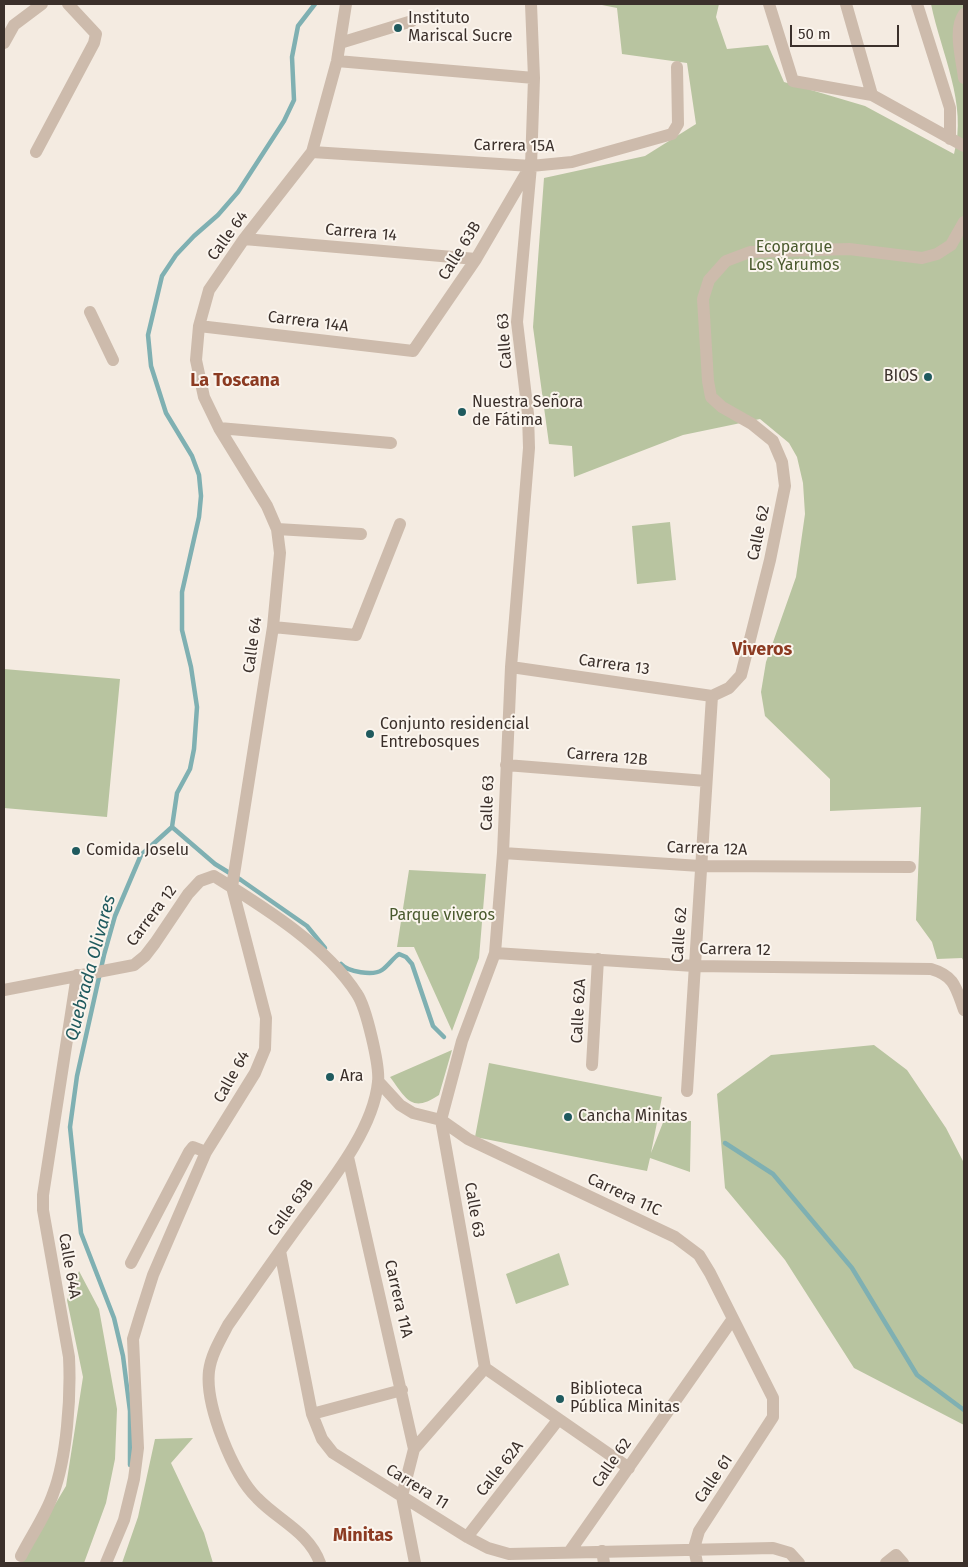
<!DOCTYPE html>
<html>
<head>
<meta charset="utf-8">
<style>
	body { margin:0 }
	#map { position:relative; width:968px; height:1567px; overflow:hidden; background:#f4ebe1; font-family:"Fira Sans",sans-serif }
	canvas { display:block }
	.frame { position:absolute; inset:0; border:5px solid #3b302b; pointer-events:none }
	.scale { position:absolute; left:790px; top:25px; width:109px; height:22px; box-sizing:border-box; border:2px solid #3b302b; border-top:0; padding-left:6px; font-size:15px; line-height:18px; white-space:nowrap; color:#3b302b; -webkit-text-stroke:4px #fbf5ee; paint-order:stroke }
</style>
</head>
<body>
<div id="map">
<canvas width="968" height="1567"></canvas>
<div class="frame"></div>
<div class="scale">50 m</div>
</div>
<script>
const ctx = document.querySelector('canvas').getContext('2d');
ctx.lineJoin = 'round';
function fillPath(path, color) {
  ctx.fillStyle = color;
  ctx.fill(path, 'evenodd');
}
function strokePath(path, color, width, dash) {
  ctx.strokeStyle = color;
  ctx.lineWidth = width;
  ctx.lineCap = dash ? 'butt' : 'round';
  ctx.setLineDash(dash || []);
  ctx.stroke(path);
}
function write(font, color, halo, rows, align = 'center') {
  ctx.font = font + ' "Fira Sans",sans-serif';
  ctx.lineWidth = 4;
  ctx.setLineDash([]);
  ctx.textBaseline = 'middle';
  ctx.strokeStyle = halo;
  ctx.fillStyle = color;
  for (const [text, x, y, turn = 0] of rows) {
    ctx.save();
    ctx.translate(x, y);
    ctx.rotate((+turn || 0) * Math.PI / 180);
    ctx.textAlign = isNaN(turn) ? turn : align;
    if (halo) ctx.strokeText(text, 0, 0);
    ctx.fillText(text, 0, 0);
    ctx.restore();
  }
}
fillPath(new Path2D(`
	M597 4H719L716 17 727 49 768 45 784 82 865 106 954 154C968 104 941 53 931 4H964V962L962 958 937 959 932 942 916 920 921 807 830 811V779L765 716 761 692 766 662 796 577 805 514 803 483 797 457 789 443 760 419 683 435 574 477 572 446 549 444 533 327 544 178 645 156 696 124 687 63 622 54 617 8Z
	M670 522 676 580 637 584 632 526Z
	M4 669 120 679 107 817 4 808Z
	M409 870 486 874 479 958 452 1031 414 947H397Z
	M874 1045 907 1070 946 1128 964 1163V1425L854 1368 785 1260 725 1188 717 1094 771 1055Z
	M452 1050 439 1095C412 1113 407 1100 390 1077Z
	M489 1063 662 1097 651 1153 664 1120 691 1121 690 1172 650 1158 647 1171 475 1137Z
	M559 1253 569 1285 516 1304 506 1274Z
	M79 1271 99 1309 117 1409 115 1459 106 1503 84 1563H20L66 1486 83 1377 67 1300Z
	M193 1438 171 1463 204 1533 213 1563H122L138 1517 155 1439Z`), '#b8c4a0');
strokePath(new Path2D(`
	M172 827 215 864 241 880 307 926 325 948
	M341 964C348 972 373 976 382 970 388 966 393 958 399 954L406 957 412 964 433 1026 444 1037
	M725 1143 773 1174 852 1268 917 1375 964 1410
	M130 1465V1411L123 1356 114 1318 81 1233 70 1127 77 1076 104 955 115 916 141 855 172 827 177 793 190 769 194 749 197 707 191 667 182 630V592L199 517 201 496 199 475 192 456 166 413 151 366 148 335 162 276 176 255 194 236 218 215 238 192 284 121 294 100 292 57 298 26 315 4`), '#7fb0b2', 4.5);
strokePath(new Path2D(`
	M769 4 793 81 872 95 964 146
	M846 4 872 95
	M917 4 950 108V139
	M964 14C953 29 962 60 964 78
	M4 43 14 25 42 4
	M340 43 412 21
	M337 61 534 78
	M36 152 94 43 96 34 68 4
	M312 152 531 166 572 162 672 134 678 124 677 67
	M244 239 476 259
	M90 312 113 360
	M199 326 413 351 476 259 528 170
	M219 428 391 443
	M277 529 361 534
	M273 627 356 635 400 524
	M511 667 712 696
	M712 696 729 688 741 675 770 560 785 486 782 462 773 441 752 424 722 407 711 397 708 381 703 299 709 280 726 261 750 252 849 249 922 258 937 254 951 245 964 222
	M506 765 706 781
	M503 853 700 866 910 867
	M495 953 694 966 931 969C955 976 956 988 964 1010
	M4 990 134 965 145 956 155 943 188 894 200 881 214 876C262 906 326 945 357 994 366 1007 380 1066 378 1082 373 1132 327 1186 298 1226 274 1259 251 1292 228 1325 220 1340 211 1355 209 1371 205 1405 233 1475 257 1498 279 1521 309 1532 320 1563
	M592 1065 598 959
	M378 1081 400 1105 413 1113 441 1120 468 1139 675 1237 699 1255 710 1273 773 1398V1417L699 1531 694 1548 697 1563
	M687 1091 712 696
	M348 1157 414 1449
	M280 1251 312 1414 322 1439 333 1453 467 1537 488 1548 509 1554 773 1548 790 1553 799 1563
	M131 1263 189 1152 193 1147 206 1152
	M485 1368 441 1120 462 1041 495 953 503 853 511 667 529 448 528 414 517 322 531 166 534 78 531 4
	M485 1368 629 1468
	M312 1414 402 1390
	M467 1537 558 1420
	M570 1551 732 1320
	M602 1551 604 1563
	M21 1556C31 1536 46 1515 53 1494 67 1458 71 1396 69 1357L43 1210V1195L77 975
	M106 1563 124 1520 134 1479 138 1448 133 1339 140 1316 153 1275 206 1152 255 1073 265 1049 266 1018 232 887 273 627 280 553 277 529 267 506 219 428 204 397 196 360 199 326 209 290 244 239 312 152 337 61 346 4
	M415 1563 402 1496 414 1449 485 1368
	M886 1563 896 1555 903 1563`), '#cdbbac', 12);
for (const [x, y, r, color] of [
	[398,28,5,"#1f5a5e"],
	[928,377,5,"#1f5a5e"],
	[462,412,5,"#1f5a5e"],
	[370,734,5,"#1f5a5e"],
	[76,851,5,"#1f5a5e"],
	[330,1077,5,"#1f5a5e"],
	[568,1117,5,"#1f5a5e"],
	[560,1399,5,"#1f5a5e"]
]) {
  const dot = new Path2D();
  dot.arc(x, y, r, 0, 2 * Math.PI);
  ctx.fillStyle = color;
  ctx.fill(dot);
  strokePath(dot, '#fbf5ee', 2);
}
write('16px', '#3b302b', '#fbf5ee', [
	["Instituto",408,19],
	["Mariscal Sucre",408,37],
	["BIOS",918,377,"right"],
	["Nuestra Señora",472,403],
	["de Fátima",472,421],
	["Conjunto residencial",380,725],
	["Entrebosques",380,743],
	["Comida Joselu",86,851],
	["Ara",340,1077],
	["Cancha Minitas",578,1117],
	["Biblioteca",570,1390],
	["Pública Minitas",570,1408]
], 'left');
write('16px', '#3b302b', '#fbf5ee', [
	["Carrera 15A",514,146,1],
	["Carrera 14",361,233,5],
	["Calle 64",228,236,-54],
	["Calle 63B",460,251,-58],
	["Carrera 14A",308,322,7],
	["Calle 63",505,341,-94],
	["Calle 62",759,533,-78],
	["Calle 64",253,645,-82],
	["Carrera 13",614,665,8],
	["Carrera 12B",607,757,5],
	["Calle 63",488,803,-88],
	["Carrera 12A",707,849,2],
	["Carrera 12",152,916,-53],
	["Calle 62",680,935,-86],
	["Carrera 12",735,950,1],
	["Calle 62A",579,1011,-87],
	["Calle 64",232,1077,-61],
	["Carrera 11C",624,1195,25],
	["Calle 63B",291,1208,-54],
	["Calle 63",474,1210,80],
	["Calle 64A",69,1266,80],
	["Carrera 11A",398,1299,77],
	["Calle 62",612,1463,-55],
	["Calle 62A",500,1469,-52],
	["Calle 61",714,1479,-56],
	["Carrera 11",417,1487,32]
]);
write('16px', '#4a5a2e', '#fbf5ee', [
	["Ecoparque",794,248],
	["Los Yarumos",794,266],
	["Parque viveros",442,916]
]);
write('bold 18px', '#8c3b22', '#fbf5ee', [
	["La Toscana",235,381],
	["Viveros",762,650],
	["Minitas",363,1536]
]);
write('italic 18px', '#1f5a5e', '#fbf5ee', [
	["Quebrada Olivares",91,968,-75]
]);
</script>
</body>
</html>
